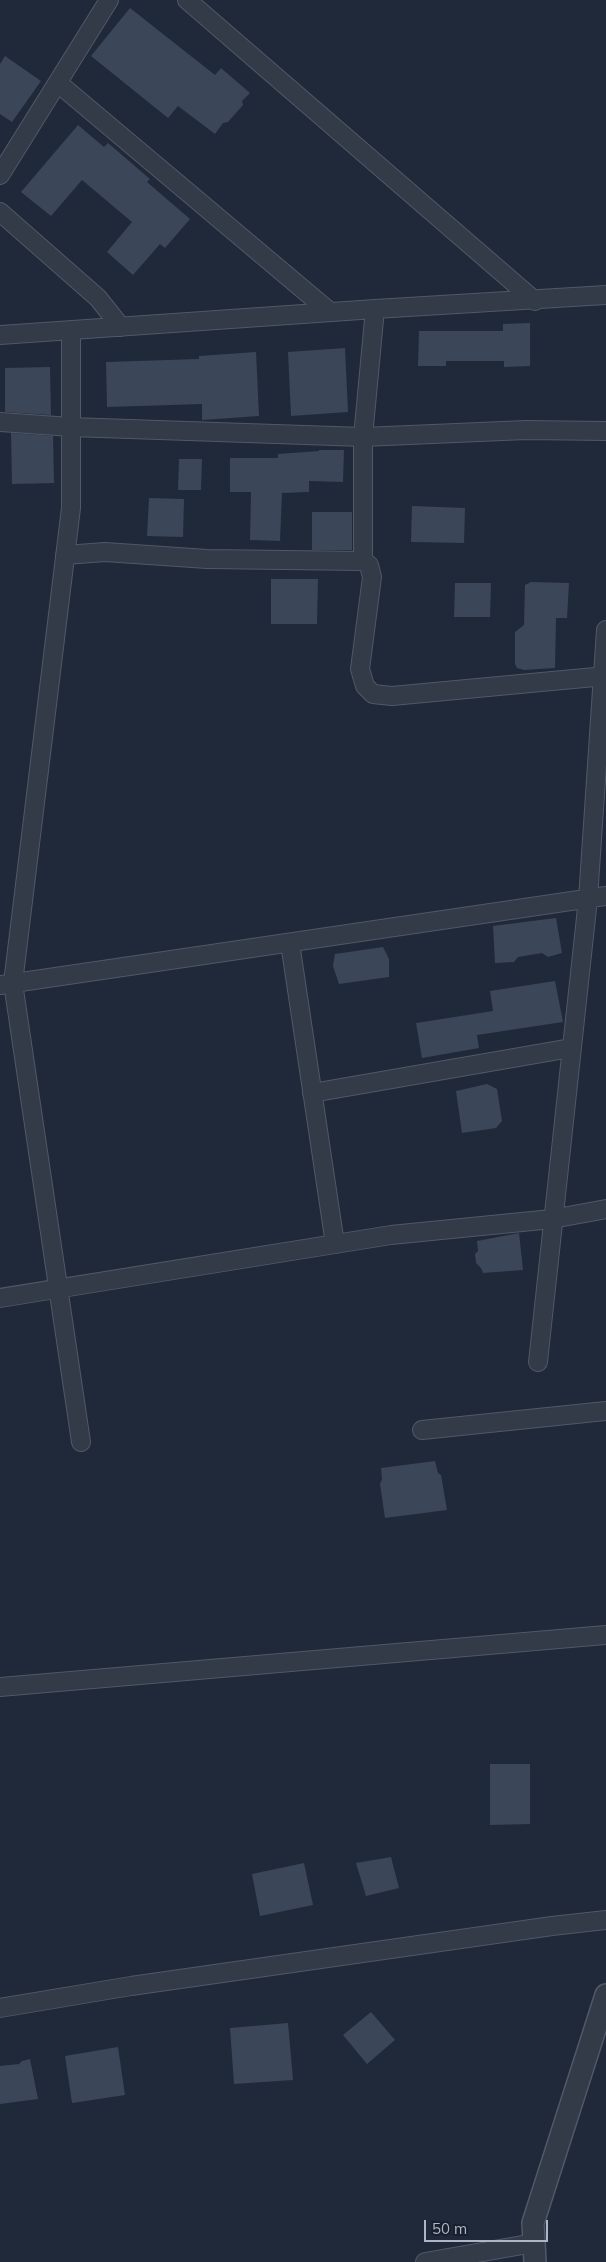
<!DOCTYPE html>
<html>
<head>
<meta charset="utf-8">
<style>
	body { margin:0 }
	#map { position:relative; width:606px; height:2262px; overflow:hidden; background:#202939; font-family:Mulish,sans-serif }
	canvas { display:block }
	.scale { position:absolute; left:424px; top:2220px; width:124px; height:22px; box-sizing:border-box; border:2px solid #aeb5c6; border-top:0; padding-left:6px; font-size:15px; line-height:18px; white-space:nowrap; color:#aeb5c6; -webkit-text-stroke:4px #19202d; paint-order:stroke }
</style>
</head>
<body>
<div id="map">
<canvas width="606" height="2262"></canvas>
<div class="scale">50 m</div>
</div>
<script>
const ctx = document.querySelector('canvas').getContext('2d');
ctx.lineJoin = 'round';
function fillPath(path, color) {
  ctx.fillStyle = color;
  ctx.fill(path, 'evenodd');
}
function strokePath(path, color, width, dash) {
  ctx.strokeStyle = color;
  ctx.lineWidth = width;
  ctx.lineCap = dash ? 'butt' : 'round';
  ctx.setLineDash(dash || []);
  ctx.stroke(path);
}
fillPath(new Path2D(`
	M130 8 215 75 221 68 250 93 242 101 243 105 228 122 223 123 215 134 178 106 168 118 91 56Z
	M5 56 41 81 12 122 0 114V64Z
	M78 125 104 147 108 143 150 179 147 182 190 219 165 248 160 244 133 275 107 252 132 222 82 180 51 216 21 192Z
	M530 323V366L504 367V361H446V366H418L419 331H503V324Z
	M345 348 348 412 291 416 288 352Z
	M256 352 259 416 202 420V404L107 407 106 362 199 359V356Z
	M50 367 51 415 5 412V368Z
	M11 433 53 436 54 483 12 484Z
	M319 450H344L343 482 309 481V492L282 493 280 541 250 540 251 492H230V458H278V454L319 451Z
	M179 459H202L201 490H178Z
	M149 498 184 499 183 537 147 536Z
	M412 506 465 508 464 543 411 542Z
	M312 512H352V550H312Z
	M271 579H318L317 624H271Z
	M531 582 569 583 567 618H556L555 668 524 670 517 668 515 664V632L524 625 525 585Z
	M455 583H491L490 617H454Z
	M556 918 562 953 548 957 542 953 518 957 514 962 495 963 493 926Z
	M383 947 389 959V977L339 984 333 966 335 954Z
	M555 981 563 1022 477 1035 479 1048 422 1058 416 1023 493 1011 490 991Z
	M487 1084 497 1089 502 1121 496 1128 462 1133 456 1091Z
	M519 1233 523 1270 483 1273 481 1268 476 1263 475 1254 478 1251 477 1241Z
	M435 1461 438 1473 441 1475 447 1510 385 1518 380 1484 382 1479 381 1468Z
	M490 1764H530V1824L490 1825Z
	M391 1857 399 1888 366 1896 356 1863Z
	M304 1863 313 1905 260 1916 252 1874Z
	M371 2012 395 2040 367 2064 343 2035Z
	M288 2023 293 2080 234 2084 230 2028Z
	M118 2047 125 2095 72 2103 65 2056Z
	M30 2059 38 2099 0 2104V2066L19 2064 22 2061Z`), '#3c4659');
const minor = new Path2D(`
	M187 0 535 301
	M58 83 330 312
	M0 175 109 0
	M0 212 98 298 121 327
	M71 330V508L13 983 81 1442
	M0 335 375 309 606 295
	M0 422 71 427 363 437 526 430 606 431
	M65 555 105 552 207 559 363 561 369 565 372 577 360 669 365 686 373 694 392 696 606 676
	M363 561V437L375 309
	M290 943 335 1244
	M0 985 606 896
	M312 1093 571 1048
	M0 1298 391 1235 552 1219 606 1209
	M538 1362 588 899 606 630
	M422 1430 606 1411
	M0 1687 606 1635
	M0 2008 131 1986 552 1926 606 1920
	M425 2262 534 2243`);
const tertiary = new Path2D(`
	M535 2262 533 2223 606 1995`);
strokePath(minor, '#515867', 20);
strokePath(tertiary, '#515867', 24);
strokePath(minor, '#333b49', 18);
strokePath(tertiary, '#333b49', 21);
</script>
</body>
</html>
